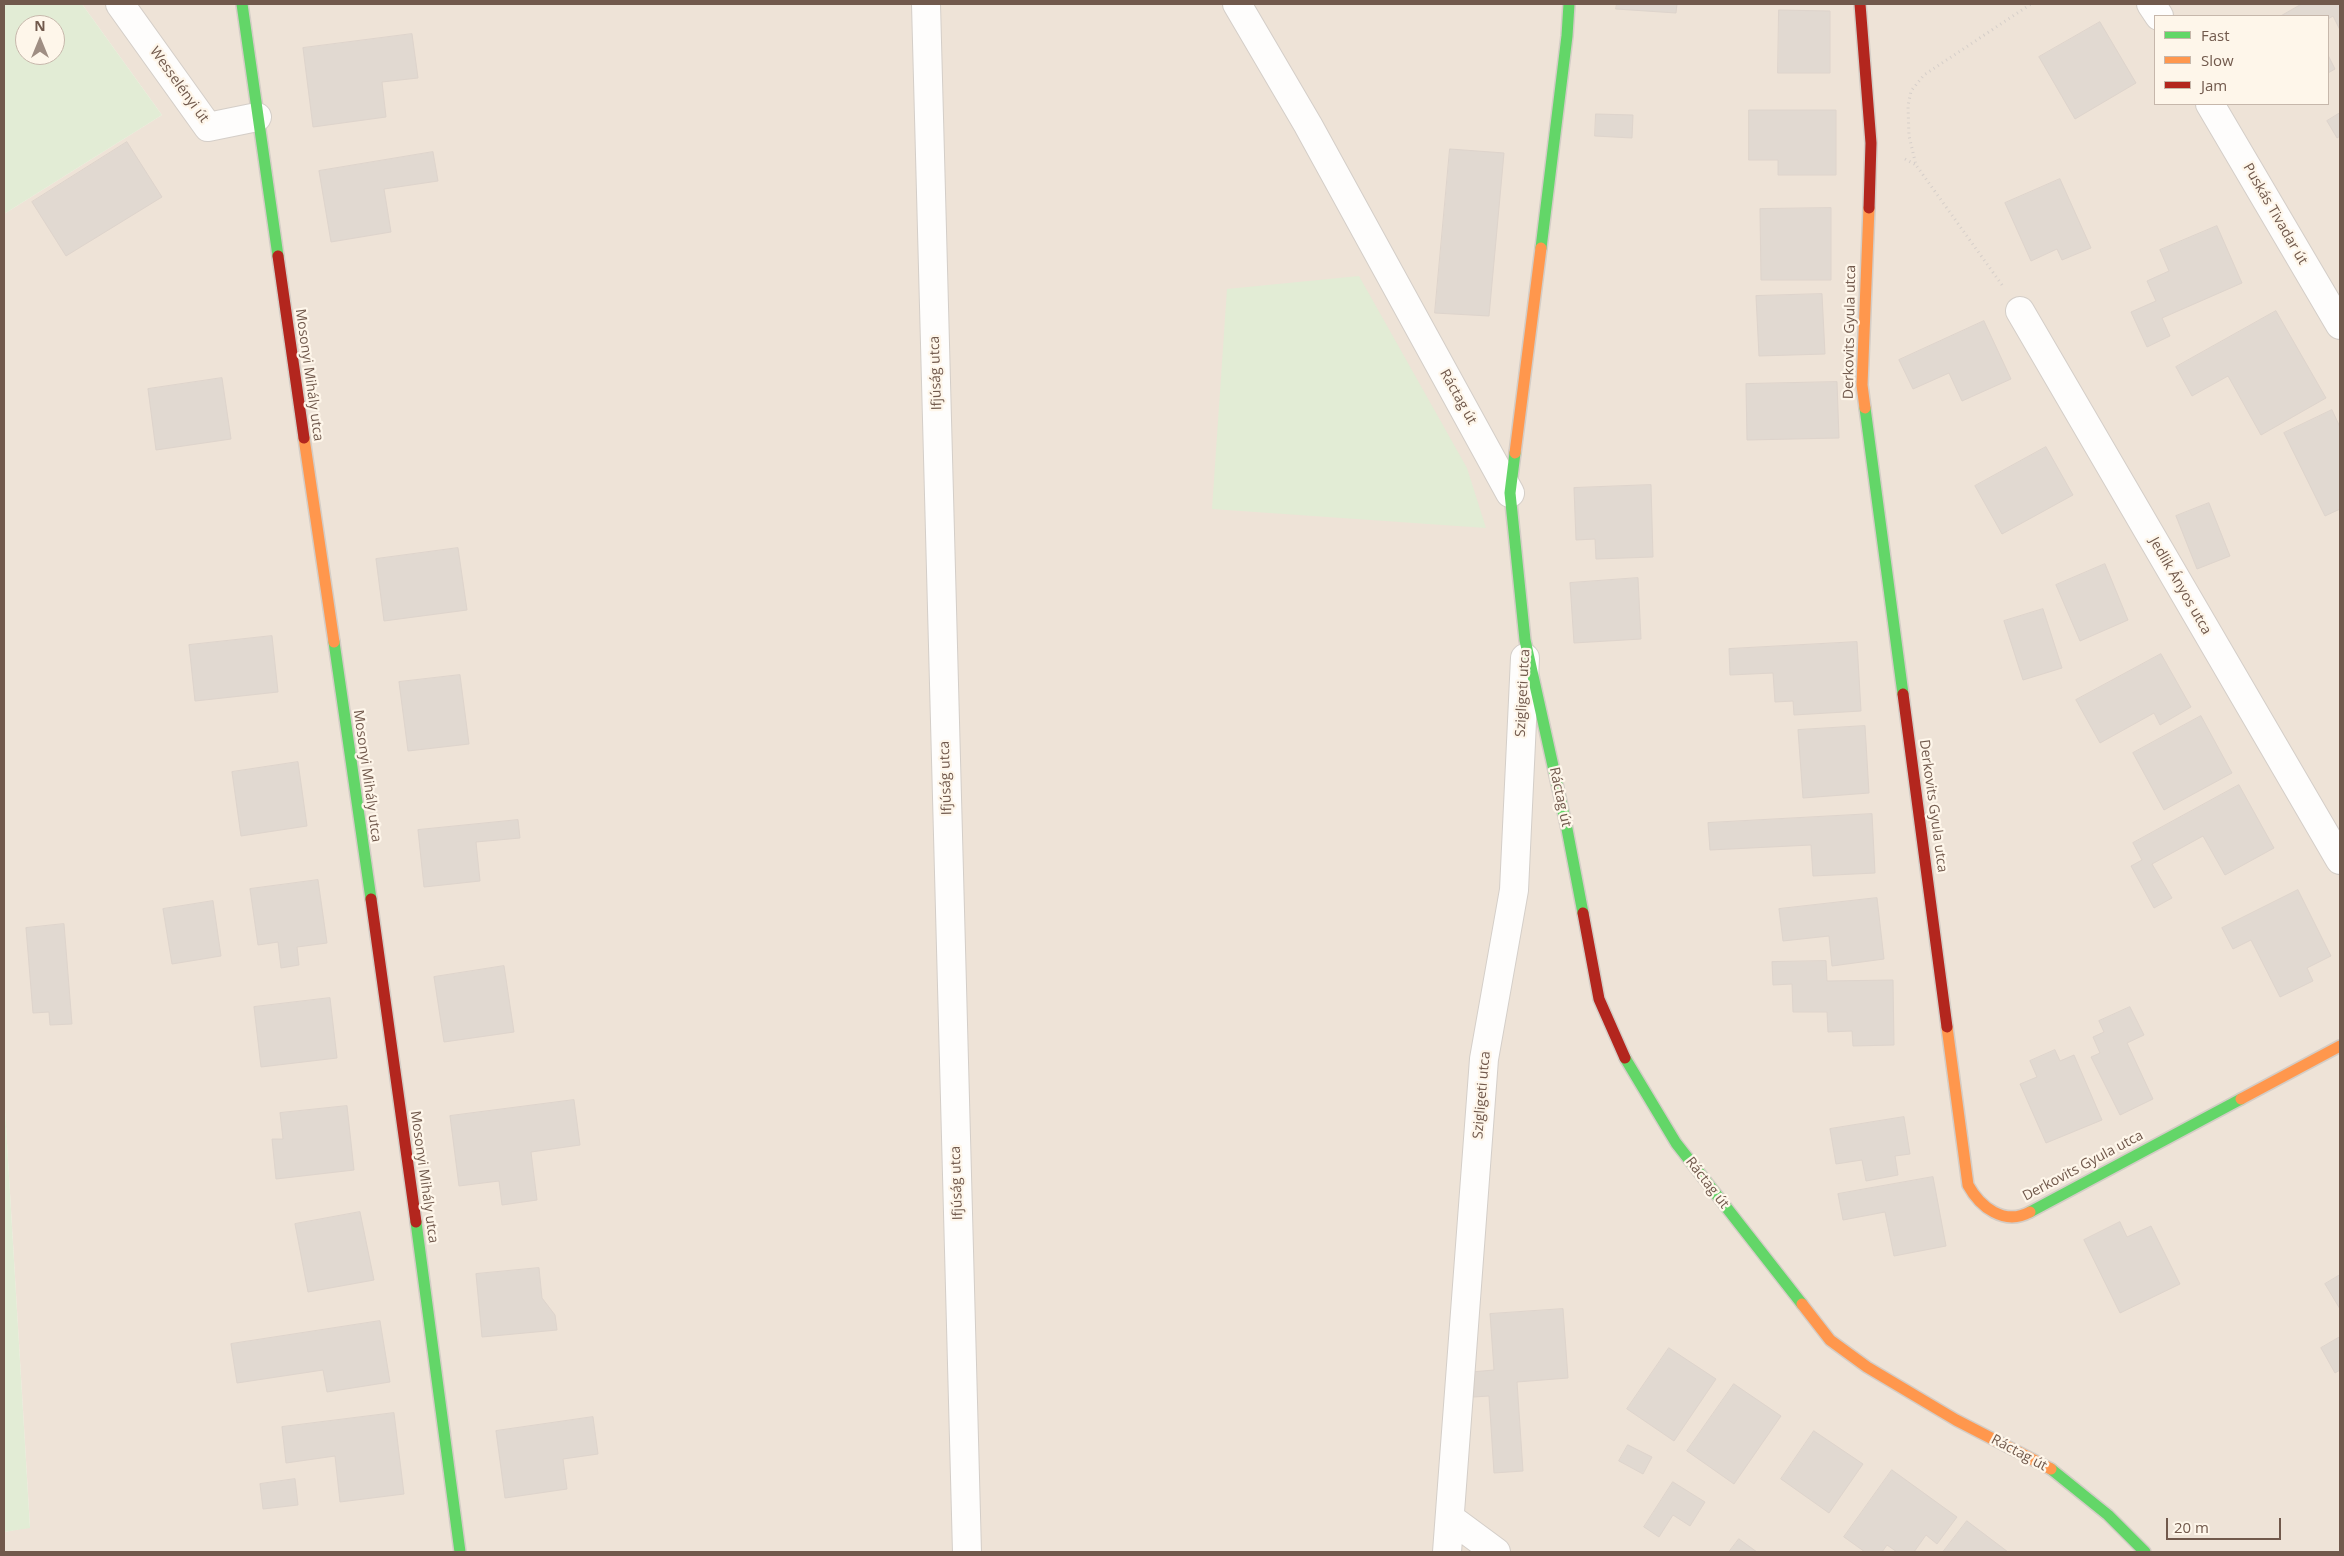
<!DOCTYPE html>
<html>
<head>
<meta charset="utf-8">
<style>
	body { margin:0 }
	#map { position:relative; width:2344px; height:1556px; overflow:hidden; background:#f5f1e9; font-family:"Open Sans",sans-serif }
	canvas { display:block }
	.frame { position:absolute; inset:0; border:5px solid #71594c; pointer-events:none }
	.legend { position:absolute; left:2154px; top:15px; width:175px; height:90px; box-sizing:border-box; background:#fef6ea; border:1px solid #c6b7ab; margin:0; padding:6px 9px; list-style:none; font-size:15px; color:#71594c }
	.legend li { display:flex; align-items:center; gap:10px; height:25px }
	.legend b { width:25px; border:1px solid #c6b7ab }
	.north { position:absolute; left:15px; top:15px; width:50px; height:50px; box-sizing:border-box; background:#fef6ea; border:1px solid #c6b7ab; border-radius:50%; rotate:0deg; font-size:14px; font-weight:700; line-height:20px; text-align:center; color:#71594c }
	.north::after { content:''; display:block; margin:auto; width:18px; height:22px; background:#9f8e83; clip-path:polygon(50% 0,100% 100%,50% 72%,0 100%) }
	.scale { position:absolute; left:2166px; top:1518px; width:115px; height:22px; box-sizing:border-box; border:2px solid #71594c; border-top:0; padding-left:6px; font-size:15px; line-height:18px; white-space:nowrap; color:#71594c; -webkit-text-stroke:4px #fef6ea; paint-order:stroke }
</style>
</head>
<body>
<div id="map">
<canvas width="2344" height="1556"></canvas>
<div class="frame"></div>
<ul class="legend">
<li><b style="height:6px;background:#63d668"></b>Fast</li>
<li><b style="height:6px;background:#ff974d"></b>Slow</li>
<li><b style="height:6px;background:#b3261e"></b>Jam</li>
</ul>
<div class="north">N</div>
<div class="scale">20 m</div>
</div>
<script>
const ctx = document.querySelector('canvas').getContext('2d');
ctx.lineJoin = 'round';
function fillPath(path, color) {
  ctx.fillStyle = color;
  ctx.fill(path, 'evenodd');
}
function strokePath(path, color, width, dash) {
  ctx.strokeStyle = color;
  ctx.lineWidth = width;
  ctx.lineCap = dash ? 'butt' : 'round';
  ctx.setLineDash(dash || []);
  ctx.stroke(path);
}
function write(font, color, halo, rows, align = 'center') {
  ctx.font = font + ' "Open Sans",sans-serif';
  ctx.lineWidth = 4.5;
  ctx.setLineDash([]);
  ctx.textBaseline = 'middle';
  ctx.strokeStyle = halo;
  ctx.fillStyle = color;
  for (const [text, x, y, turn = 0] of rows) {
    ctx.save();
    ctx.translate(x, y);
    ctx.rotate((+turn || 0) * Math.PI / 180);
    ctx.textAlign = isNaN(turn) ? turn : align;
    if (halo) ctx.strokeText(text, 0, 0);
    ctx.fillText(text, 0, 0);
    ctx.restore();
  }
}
fillPath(new Path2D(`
	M82 4H2340V1552H4V1532L30 1527 4 1093V214L162 115ZM2155 16H2328V104H2155Z`), '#eee3d7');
fillPath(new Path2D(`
	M4 4H82L162 115 4 214ZM25 25H55V55H25Z
	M1359 276 1467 468 1486 528 1212 509 1227 289Z
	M4 1093 30 1528 4 1532Z`), '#e2ecd5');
const building = new Path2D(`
	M1617 4H1677L1676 13 1616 9Z
	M2302 4H2340V30L2333 16 2328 19V16H2281Z
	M1779 10 1830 11V73H1778Z
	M2100 22 2136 83 2075 119 2039 57Z
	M412 34 418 78 382 82 386 117 313 127 303 48Z
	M2328 55 2335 69 2328 73Z
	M1749 110H1836V175H1778V160H1749Z
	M2340 113V136L2337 138 2327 121Z
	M1596 114 1633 115 1632 138 1595 136Z
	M127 142 162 197 66 256 32 202Z
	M1450 149 1504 153 1489 316 1435 313Z
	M433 152 438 181 384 189 391 232 331 242 319 171Z
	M2060 179 2091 248 2062 260 2057 249 2031 261 2005 203Z
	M1831 208V280H1761L1760 209Z
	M2217 226 2242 283 2162 318 2170 336 2147 347 2131 312 2156 301 2147 281 2169 271 2160 250Z
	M1822 294 1825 354 1759 356 1756 296Z
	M2276 311 2326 398 2261 435 2228 376 2192 396 2176 367Z
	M1984 321 2011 379 1962 401 1949 373 1913 389 1899 360Z
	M222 378 231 439 156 450 148 389Z
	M1837 382 1839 438 1747 440 1746 384Z
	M2332 410 2340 427V509L2325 516 2284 433Z
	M2046 447 2073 495 2002 534 1975 486Z
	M1651 485 1653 557 1596 559 1595 539 1576 540 1574 488Z
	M2209 503 2230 556 2197 569 2176 516Z
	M458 548 467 610 384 621 376 559Z
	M2105 564 2128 620 2080 641 2056 585Z
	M1638 578 1641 639 1574 643 1570 583Z
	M2043 609 2062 668 2023 680 2004 621Z
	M272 636 278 692 195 701 189 645Z
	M1857 642 1861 711 1794 715 1793 701 1775 702 1773 673 1730 675 1729 649Z
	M2161 654 2191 707 2160 725 2154 713 2100 743 2076 700Z
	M460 675 469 744 408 751 399 682Z
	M2201 716 2232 773 2164 810 2133 753Z
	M1865 726 1869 793 1803 798 1798 730Z
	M298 762 307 826 241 836 232 772Z
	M2239 785 2274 848 2225 875 2203 836 2152 864 2172 898 2154 908 2131 866 2142 860 2133 843Z
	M1872 814 1875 873 1813 876 1811 845 1710 850 1708 823Z
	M518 820 520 838 476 842 480 881 424 887 418 830Z
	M318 880 327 943 297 947 299 965 281 968 278 942 258 945 250 889Z
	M2298 890 2331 956 2307 968 2313 981 2280 997 2251 940 2233 949 2222 928Z
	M1877 898 1884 959 1832 966 1829 936 1783 941 1779 909Z
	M213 901 221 956 172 964 163 909Z
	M64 924 72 1024 50 1025 49 1012 33 1013 26 928Z
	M1826 961 1827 981 1893 980 1894 1045 1853 1046 1852 1031 1828 1032 1827 1012H1793L1792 984 1773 985 1772 962Z
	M504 966 514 1032 444 1042 434 977Z
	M330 998 337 1058 261 1067 254 1007Z
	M2130 1007 2144 1035 2127 1043 2153 1099 2120 1115 2091 1057 2100 1053 2093 1037 2104 1032 2099 1021Z
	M2055 1050 2060 1061 2074 1055 2102 1120 2046 1143 2020 1084 2037 1077 2030 1061Z
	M574 1100 580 1145 531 1152 537 1200 502 1205 499 1181 459 1186 450 1116Z
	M347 1106 354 1170 276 1179 272 1139H283L280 1113Z
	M1904 1117 1910 1154 1895 1156 1898 1175 1866 1181 1862 1160 1836 1164 1830 1129Z
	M1933 1177 1946 1246 1894 1256 1885 1212 1843 1220 1838 1194Z
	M360 1212 374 1280 308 1292 295 1224Z
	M2120 1222 2127 1237 2151 1226 2180 1284 2120 1313 2084 1240Z
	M539 1268 542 1298 555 1315 557 1330 482 1337 476 1274Z
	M2340 1275V1309L2325 1284Z
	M1563 1309 1568 1378 1517 1382 1523 1471 1494 1473 1489 1396 1473 1397 1471 1372 1494 1370 1490 1314Z
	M380 1321 390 1382 327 1392 323 1370 237 1383 231 1344Z
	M2340 1337V1370L2335 1373 2321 1348Z
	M1669 1348 1716 1379 1674 1441 1627 1409Z
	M1734 1384 1781 1416 1734 1484 1687 1451Z
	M394 1413 404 1494 340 1502 335 1456 286 1463 282 1427Z
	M593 1417 598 1454 563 1459 567 1489 505 1498 496 1431Z
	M1814 1431 1863 1464 1829 1513 1781 1479Z
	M1628 1445 1652 1457 1643 1474 1619 1461Z
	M1892 1470 1957 1517 1937 1544 1926 1535 1914 1552H1897L1887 1545 1882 1552H1865L1844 1537Z
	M295 1479 298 1505 263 1509 260 1484Z
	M1673 1482 1705 1502 1690 1526 1673 1515 1659 1537 1644 1527Z
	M1967 1521 2008 1552H1943Z
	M1739 1539 1757 1552H1729Z`);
fillPath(building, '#e1d9d1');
strokePath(building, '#ded4cc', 1);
const street = new Path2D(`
	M120 4 208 127 257 117
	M926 4 967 1552
	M1237 4 1308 125 1510 493
	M2151 4 2159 16
	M2210 104 2340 325
	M2020 311 2340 860
	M1450 1518 1496 1552
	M1447 1552 1484 1059 1514 890 1525 658`);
const fast = new Path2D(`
	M242 4 278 256
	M1541 248 1567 36 1569 4
	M1865 408 1903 694
	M1515 453 1510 493 1525 640 1567 829 1583 913
	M334 642 371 899
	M1625 1058 1676 1143 1802 1304
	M2030 1212 2241 1099
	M416 1222 460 1552
	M2051 1469 2108 1515 2145 1552`);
const slow = new Path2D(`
	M1865 408 1862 385 1869 208
	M304 438 334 642
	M1515 453 1541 248
	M1947 1027 1968 1185C1980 1207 2004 1226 2030 1212
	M2241 1099 2340 1046
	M1802 1304 1830 1340 1867 1367 1956 1420 2051 1469`);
const jam = new Path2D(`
	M1860 4 1871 143 1869 208
	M278 256 304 438
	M1903 694 1947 1027
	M371 899 416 1222
	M1583 913 1599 999 1625 1058`);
strokePath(street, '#d4cec8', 30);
strokePath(fast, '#d4cdc6', 14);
strokePath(slow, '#d4cdc6', 14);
strokePath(jam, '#d4cdc6', 14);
strokePath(new Path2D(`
	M1905 159 1916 165
	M2002 285 1916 165 1909 136 1908 106 1911 91 1924 75 2031 4`), '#d6cfca', 3, [1, 4]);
strokePath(street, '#fefdfc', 28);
strokePath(fast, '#63d668', 11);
strokePath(slow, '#ff974d', 11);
strokePath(jam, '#b3261e', 11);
write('14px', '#71594c', '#fef6ea', [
	["Wesselényi út",179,85,54],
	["Puskás Tivadar út",2275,214,60],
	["Derkovits Gyula utca",1850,332,-89],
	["Ifjúság utca",936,373,-92],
	["Mosonyi Mihály utca",309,375,82],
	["Ráctag út",1458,397,61],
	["Jedlik Ányos utca",2180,586,60],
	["Szigligeti utca",1523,693,-87],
	["Mosonyi Mihály utca",367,776,82],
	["Ifjúság utca",946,778,-92],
	["Ráctag út",1560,797,78],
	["Derkovits Gyula utca",1933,806,82],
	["Szigligeti utca",1482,1095,-85],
	["Derkovits Gyula utca",2083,1166,-28],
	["Mosonyi Mihály utca",424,1177,82],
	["Ifjúság utca",957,1183,-92],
	["Ráctag út",1707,1183,52],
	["Ráctag út",2019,1453,28]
]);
</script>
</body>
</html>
